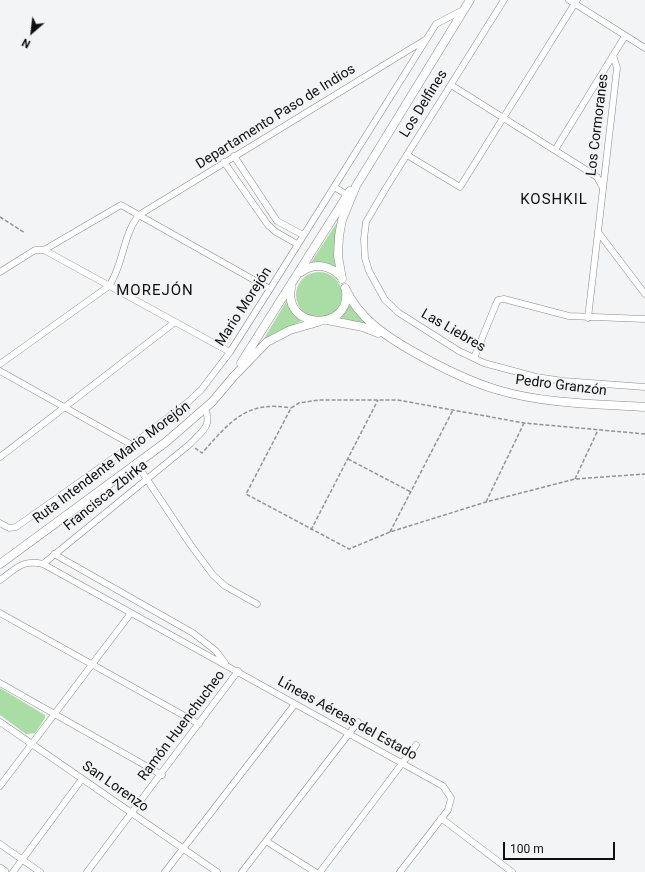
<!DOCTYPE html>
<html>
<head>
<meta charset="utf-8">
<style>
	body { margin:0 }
	#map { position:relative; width:645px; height:872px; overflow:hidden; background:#f3f4f5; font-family:Roboto,sans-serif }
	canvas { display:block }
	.north { position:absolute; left:12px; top:12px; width:40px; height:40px; -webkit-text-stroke:3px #f3f4f5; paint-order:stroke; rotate:208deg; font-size:11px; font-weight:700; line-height:16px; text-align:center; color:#0f0f10 }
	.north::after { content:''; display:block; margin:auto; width:14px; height:18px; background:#0f0f10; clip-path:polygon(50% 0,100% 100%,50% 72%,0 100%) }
	.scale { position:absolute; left:503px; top:842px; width:112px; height:18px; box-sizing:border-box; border:2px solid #0f0f10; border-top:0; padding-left:5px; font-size:12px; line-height:14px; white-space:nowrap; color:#0f0f10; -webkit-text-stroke:3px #f3f4f5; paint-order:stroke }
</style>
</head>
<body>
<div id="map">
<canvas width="645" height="872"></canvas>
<div class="north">N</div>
<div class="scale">100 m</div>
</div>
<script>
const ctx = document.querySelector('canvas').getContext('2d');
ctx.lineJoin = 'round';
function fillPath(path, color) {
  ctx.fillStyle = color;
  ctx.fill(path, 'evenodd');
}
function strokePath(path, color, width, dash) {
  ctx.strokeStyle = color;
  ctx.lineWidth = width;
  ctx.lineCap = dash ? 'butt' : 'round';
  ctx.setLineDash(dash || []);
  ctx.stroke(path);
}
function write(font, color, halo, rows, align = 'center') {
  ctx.font = font + ' Roboto,sans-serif';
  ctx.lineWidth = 3.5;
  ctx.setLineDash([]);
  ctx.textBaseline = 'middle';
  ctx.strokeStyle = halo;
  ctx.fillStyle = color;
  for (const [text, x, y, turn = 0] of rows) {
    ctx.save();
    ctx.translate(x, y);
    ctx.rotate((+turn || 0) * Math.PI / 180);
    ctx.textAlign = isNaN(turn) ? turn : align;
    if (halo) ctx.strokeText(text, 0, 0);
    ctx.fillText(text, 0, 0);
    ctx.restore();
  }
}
fillPath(new Path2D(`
	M340 218 336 268 324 262 310 264Z
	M296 295a23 23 0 1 1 46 0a23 23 0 1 1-46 0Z
	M287 300 291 310 302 321 274 333 262 342Z
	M350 304 368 325 341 318Z
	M0 688 45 715V718L35 733 26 734 0 715Z`), '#aadda6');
const street = new Path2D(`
	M504 0 386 188 366 222 364 239 365 258 369 271 385 300 399 313 459 351 484 363 536 377 563 381 645 387
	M569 0 645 48
	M451 85 591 173 597 177 603 188
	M555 150 625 36
	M407 155 460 187 577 0
	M234 156 277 221 303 235
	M224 162 268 225 276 232 297 244
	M334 187 351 197
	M598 232 645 294
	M44 250 230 352
	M0 272 35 250H44L121 205 270 289
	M588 318 617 68 613 55
	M474 358 496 304 498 300 504 299 569 316 645 319
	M0 364 109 286C124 264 122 236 139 215L425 40
	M0 371 132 445
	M0 457 175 322
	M136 463 190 544 213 575 225 586 257 604
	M0 523 9 528 16 527 132 445 187 403 201 390 230 352 270 289 436 24 463 10
	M54 554 193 633 216 651 225 663
	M43 564 190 444C201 432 213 426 205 409
	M0 580C16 569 22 559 43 564L443 786 451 798 448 810 400 872
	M0 613 199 724
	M0 683 162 775
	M0 722 217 872
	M0 786 131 613
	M441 818 512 872
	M266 841 315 872
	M0 844 40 872
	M13 872 82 779
	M87 872 238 671
	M165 872 295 704
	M242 872 358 722
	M320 872 416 745`);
const secondary = new Path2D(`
	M301 272C315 262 331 265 342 278
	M342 279 338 256 339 236 342 220 356 186 470 0
	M291 288C283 330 351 332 346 291
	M345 288C359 318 384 335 412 351 440 367 467 381 498 390 545 404 596 404 645 407
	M327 320 363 327 378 333
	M241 363 350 191
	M0 564 166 442 212 402 234 376 267 342 290 330 318 322`);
const primary = new Path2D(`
	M0 869 4 872`);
strokePath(street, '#8a8b8c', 7);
strokePath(secondary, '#8a8b8c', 9);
strokePath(primary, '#8a8b8c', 10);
strokePath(new Path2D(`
	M0 217 25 233
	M645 434 524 423 398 400H319L299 403 291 408 246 494 349 549 390 532 486 502 575 479 645 474
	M195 448 202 453C230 422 246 400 291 408
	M348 459 411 492
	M575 479 598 430
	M486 502 524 423
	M311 530 378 400
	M390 532 453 410`), '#939394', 1.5, [4, 2]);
strokePath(street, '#fff', 6);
strokePath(secondary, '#fff', 8);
strokePath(primary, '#fff', 9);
write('14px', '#0f0f10', '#f3f4f5', [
	["Los Delfines",424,104,-58],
	["Departamento Paso de Indios",276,117,-32],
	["Los Cormoranes",598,125,-83],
	["Mario Morejón",244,307,-57],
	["Las Liebres",453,331,30],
	["Pedro Granzón",561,386,7],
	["Ruta Intendente Mario Morejón",112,463,-37],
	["Francisca Zbirka",106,496,-39],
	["Líneas Aéreas del Estado",347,719,29],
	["Ramón Huenchucheo",182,726,-53],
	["San Lorenzo",115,787,35]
]);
ctx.letterSpacing = '1px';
write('15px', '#0f0f10', '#f3f4f5', [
	["KOSHKIL",554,200],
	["MOREJÓN",155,291]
]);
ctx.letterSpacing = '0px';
</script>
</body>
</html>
